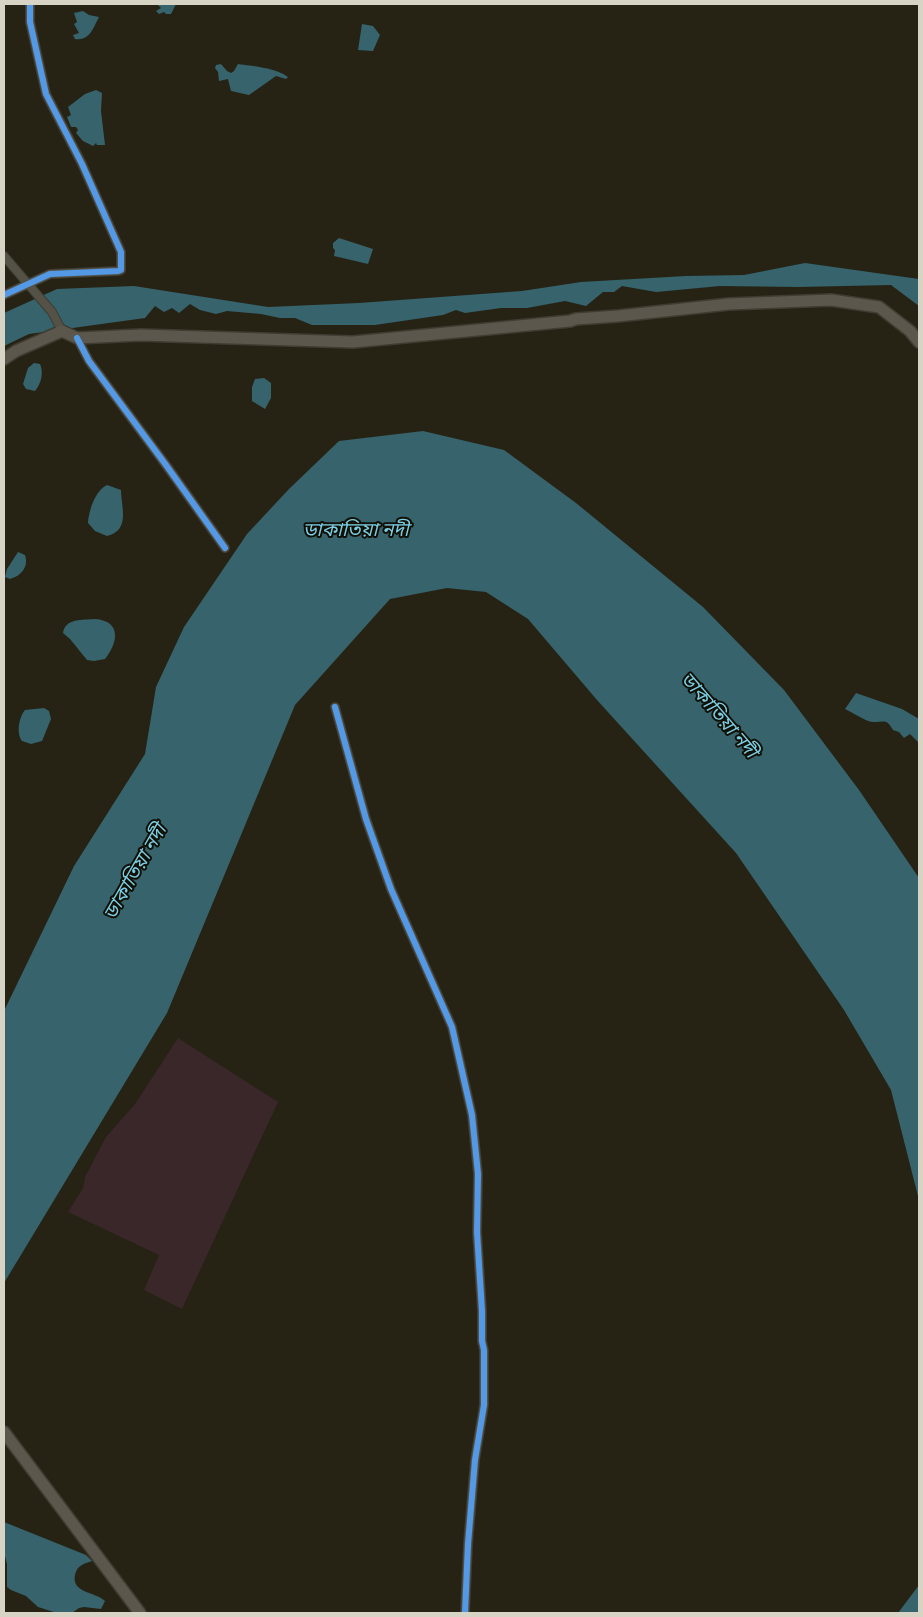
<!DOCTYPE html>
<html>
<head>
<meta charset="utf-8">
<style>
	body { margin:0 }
	#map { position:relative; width:923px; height:1617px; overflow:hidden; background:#262315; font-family:Lato,sans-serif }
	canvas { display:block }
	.frame { position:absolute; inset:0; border:5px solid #d7d3c5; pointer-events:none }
</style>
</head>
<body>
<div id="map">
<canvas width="923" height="1617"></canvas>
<div class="frame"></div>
</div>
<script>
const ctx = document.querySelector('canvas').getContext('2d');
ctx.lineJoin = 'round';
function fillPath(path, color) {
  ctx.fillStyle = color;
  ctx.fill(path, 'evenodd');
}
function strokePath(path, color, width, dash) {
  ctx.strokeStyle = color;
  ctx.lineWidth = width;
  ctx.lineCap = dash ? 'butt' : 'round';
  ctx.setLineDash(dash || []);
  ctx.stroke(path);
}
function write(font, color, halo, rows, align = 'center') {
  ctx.font = font + ' Lato,"Noto Sans Bengali",sans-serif';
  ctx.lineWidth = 4;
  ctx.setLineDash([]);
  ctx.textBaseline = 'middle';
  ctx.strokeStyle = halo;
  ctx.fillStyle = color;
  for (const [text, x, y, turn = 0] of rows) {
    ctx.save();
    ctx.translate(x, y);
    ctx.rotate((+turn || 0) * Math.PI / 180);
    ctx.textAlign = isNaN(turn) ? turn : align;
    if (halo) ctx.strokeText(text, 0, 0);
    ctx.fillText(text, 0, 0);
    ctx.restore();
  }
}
fillPath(new Path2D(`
	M178 1038 278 1102 182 1309 144 1290 159 1255 68 1212 83 1188 85 1177 106 1137 135 1104Z`), '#392729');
fillPath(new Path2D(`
	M157 4H176L171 14H166L164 12 159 14 156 11 161 8Z
	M83 11 89 15 99 17C93 28 90 41 75 39L73 35 79 33 74 24 77 22 74 13Z
	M362 24 373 26 380 35 373 51 358 50Z
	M221 64 227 71 231 73 234 71 238 64C252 66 277 68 288 77L286 79 276 76 249 95 231 91 228 79 219 81 218 72 215 68 216 65Z
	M96 90 102 93 101 111 105 145H97L96 143 93 146 83 141 76 133 78 130 76 127H71L67 117 71 115 68 107 85 94Z
	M339 238 373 249 368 264 334 256 335 250 333 248V243Z
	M805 263 919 279V306L891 285 799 287 720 286 656 292 622 286 614 292H603L586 306 565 301 527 308H501L465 313 456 310 443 315 375 325H312L295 318H280L261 314 227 311 216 314 200 310 190 304 179 313 172 308 164 312 155 306 145 318 29 334 4 346V313L57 289 134 286 268 307 359 303 522 291 581 282 686 276 744 275Z
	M34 363 40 364C44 373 41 384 35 391L26 389 23 384 28 368Z
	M264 378 271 383V398L265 409 252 401V387L255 379Z
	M423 431 504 450 576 503 703 607 784 690 859 790 919 878V1200L891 1090 844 1010 736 853 597 700 528 619 486 592 447 588 390 599 295 705 167 1013 4 1283V1011L74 866 145 754 156 687 184 627 247 534 289 489 339 441Z
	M107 485 121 490C121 507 131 530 107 536L95 531 88 523C89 510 95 491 107 485Z
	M18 552 25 555C29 567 21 576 10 579L5 577 7 569Z
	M95 619C122 621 118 643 105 659L94 661 87 660 70 639 63 633C65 618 83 620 95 619Z
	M856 693 902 709 919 719V743L910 734 904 738 899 732 893 730C886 717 883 723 872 722 865 721 852 712 845 709Z
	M44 708 49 711 51 719 42 741 31 744 22 741C16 733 19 717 25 710Z
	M4 1522 86 1555 92 1561C84 1564 77 1565 75 1575 71 1593 96 1592 105 1601L101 1609 84 1607 79 1608 72 1613H57L38 1607 26 1596 11 1590 7 1587V1564L4 1552Z
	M919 1585V1613H898Z`), '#36636c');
const minor = new Path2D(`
	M4 256 52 312 62 331
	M4 295 50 274 118 271 121 270V252L82 164 46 94 30 22V4
	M77 338 89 361 166 465 225 548
	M335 707 366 819 391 889 452 1027 472 1115 478 1174 477 1232 482 1311V1341L484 1350V1405L475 1460 468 1544 465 1613`);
const secondary = new Path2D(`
	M4 359 16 351 62 331 77 338 141 335 353 342 570 321 576 319 618 316 729 304 831 300 879 307 910 331 919 342
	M4 1432 140 1613`);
strokePath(minor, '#3f3c32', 10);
strokePath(secondary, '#3f3c32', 14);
strokePath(minor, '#545247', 8);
strokePath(secondary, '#5c574d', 11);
strokePath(new Path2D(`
	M4 295 50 274 118 271 121 270V252L82 164 46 94 30 22V4
	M77 338 89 361 166 465 225 548
	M335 707 366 819 391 889 452 1027 472 1115 478 1174 477 1232 482 1311V1341L484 1350V1405L475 1460 468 1544 465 1613`), '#5399e6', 6);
write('italic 19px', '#7bcee4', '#121006', [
	["ডাকাতিয়া নদী",356,530],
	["ডাকাতিয়া নদী",719,715,49],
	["ডাকাতিয়া নদী",135,872,-60]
]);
</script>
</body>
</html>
